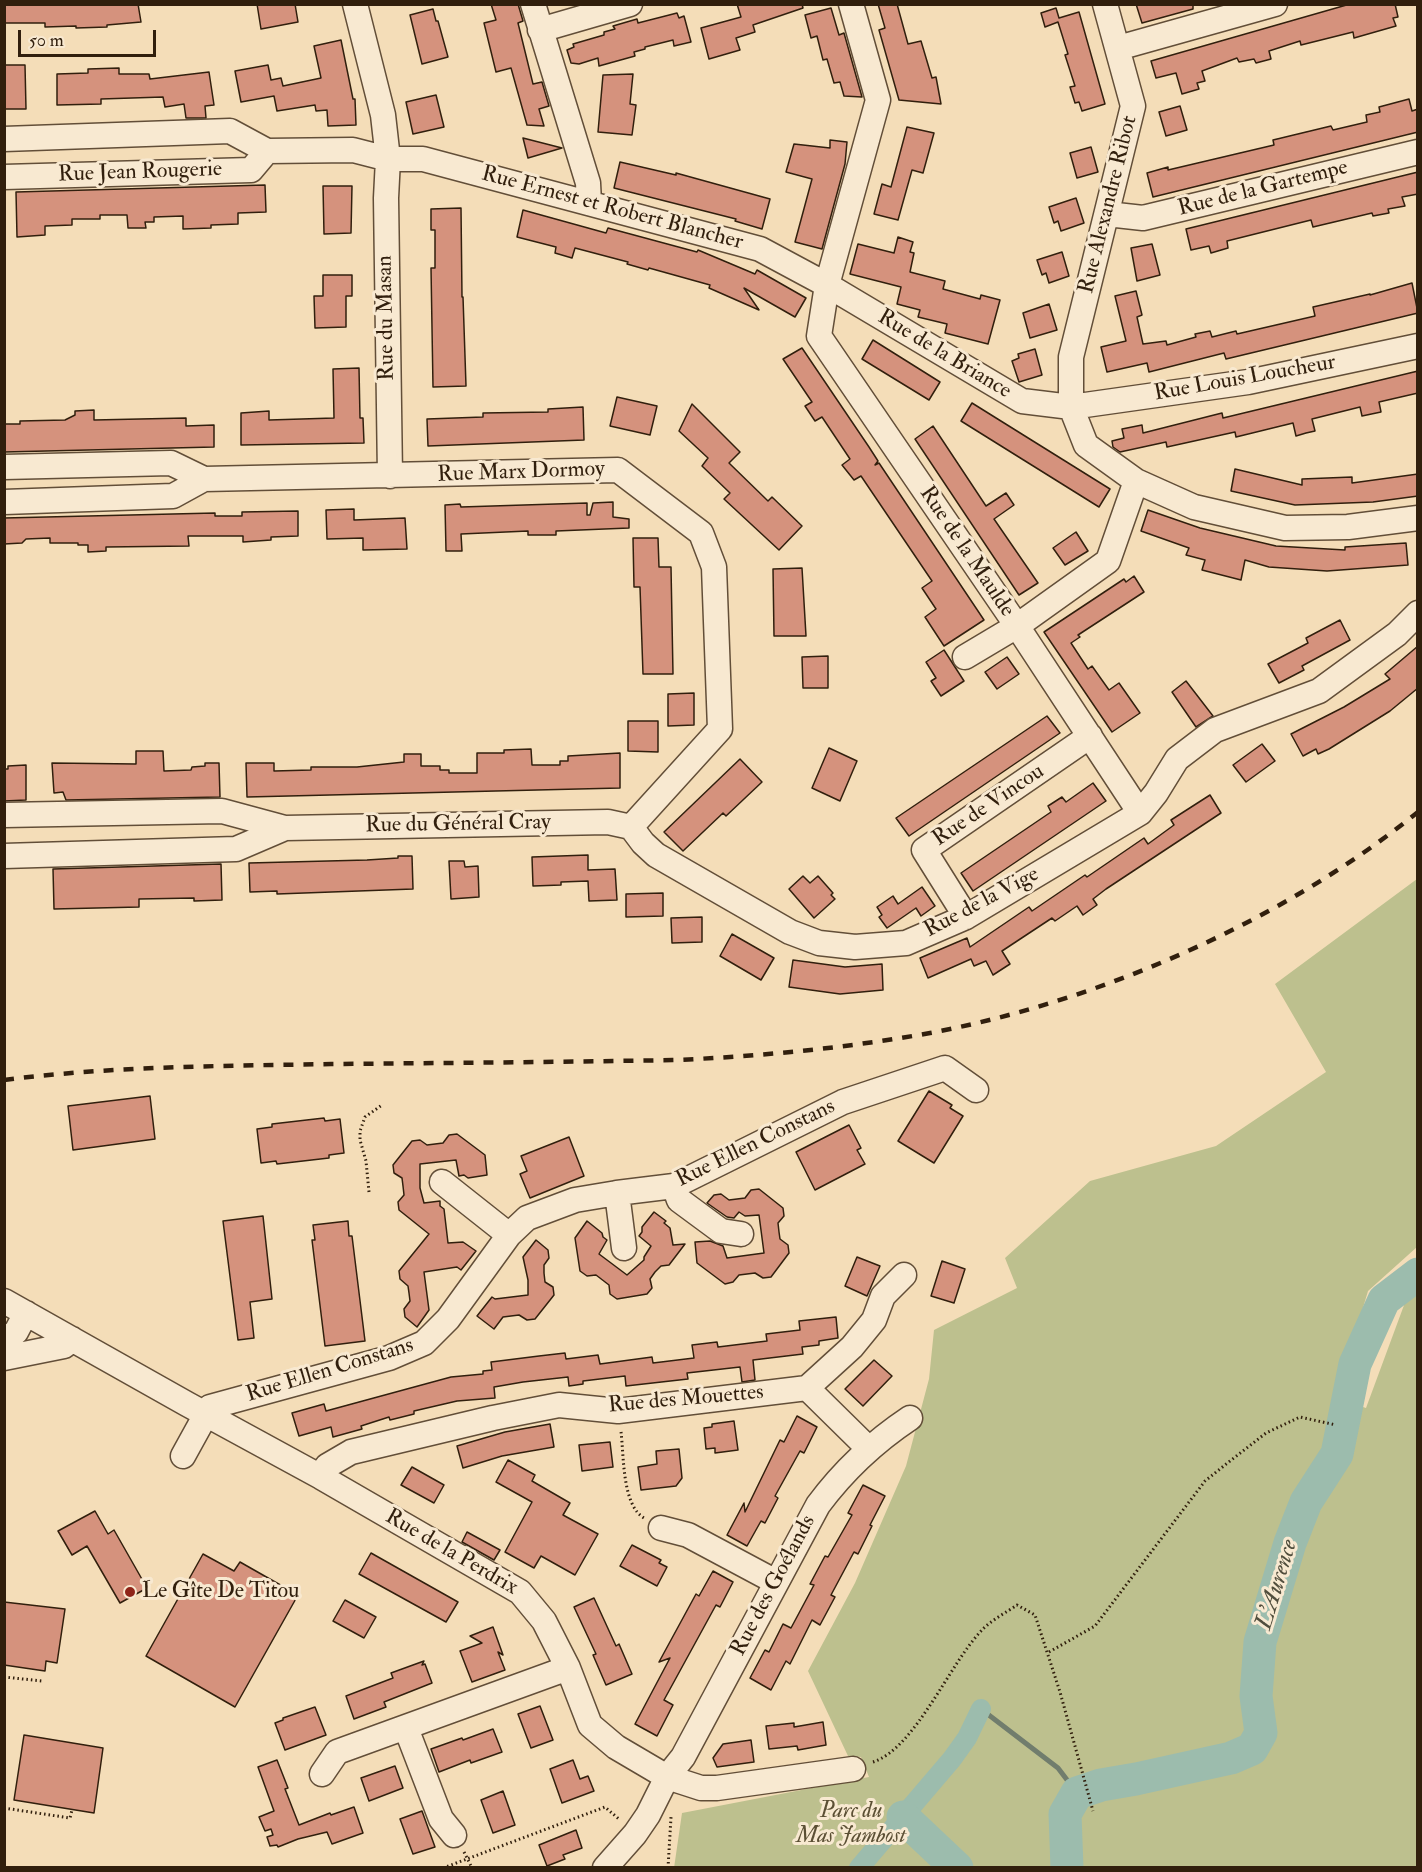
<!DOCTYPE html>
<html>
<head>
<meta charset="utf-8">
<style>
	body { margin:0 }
	#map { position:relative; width:1422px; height:1872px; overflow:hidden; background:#f4ddb8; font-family:"IM FELL Double Pica",serif }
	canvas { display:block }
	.frame { position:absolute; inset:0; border:6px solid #311f0d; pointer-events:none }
	.scale { position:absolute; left:18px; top:30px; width:138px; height:27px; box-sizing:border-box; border:3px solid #311f0d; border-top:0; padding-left:8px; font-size:18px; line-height:21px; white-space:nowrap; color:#311f0d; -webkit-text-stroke:4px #f8e9d1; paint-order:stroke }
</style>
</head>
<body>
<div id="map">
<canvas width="1422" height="1872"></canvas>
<div class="frame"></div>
<div class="scale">50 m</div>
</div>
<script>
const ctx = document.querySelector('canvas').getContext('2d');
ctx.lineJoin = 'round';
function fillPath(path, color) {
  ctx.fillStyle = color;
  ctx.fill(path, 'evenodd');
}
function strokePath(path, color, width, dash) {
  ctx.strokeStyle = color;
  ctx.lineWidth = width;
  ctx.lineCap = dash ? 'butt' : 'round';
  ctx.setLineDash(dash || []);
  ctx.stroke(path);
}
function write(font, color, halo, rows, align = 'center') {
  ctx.font = font + ' "IM FELL Double Pica",serif';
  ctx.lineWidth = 6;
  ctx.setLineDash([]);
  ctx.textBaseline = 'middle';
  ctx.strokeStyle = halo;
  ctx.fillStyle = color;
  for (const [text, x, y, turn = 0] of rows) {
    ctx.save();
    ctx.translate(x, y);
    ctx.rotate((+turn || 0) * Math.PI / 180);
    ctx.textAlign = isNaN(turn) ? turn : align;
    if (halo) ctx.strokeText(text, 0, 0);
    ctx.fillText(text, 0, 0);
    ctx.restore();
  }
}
fillPath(new Path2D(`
	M1417 879V1247L1368 1291 1336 1398 1366 1408 1417 1270V1867L674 1868 682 1813 869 1777 861 1757 848 1756 808 1671 855 1583 906 1466 929 1379 934 1330 1017 1288 1005 1258 1090 1181 1216 1146 1326 1072 1275 984Z`), '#bdc08e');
strokePath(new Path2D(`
	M981 1709 1058 1768 1077 1793`), '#717d6d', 5);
strokePath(new Path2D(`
	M859 1868 952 1759 967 1738 981 1709`), '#9cbcad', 20);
strokePath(new Path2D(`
	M903 1817 957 1868
	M1067 1868 1065 1814 1077 1793 1101 1785 1136 1779 1231 1758 1252 1749 1261 1733 1256 1696 1260 1642 1290 1543 1306 1502 1337 1454 1355 1364 1384 1300 1418 1274`), '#9cbcad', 33);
const building = new Path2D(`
	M4 4H138L141 22 107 25V27L76 28V26L45 27V23H4Z
	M257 4H295L298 22 261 29Z
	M491 4H518L523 21 518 23 533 84 542 82 549 106 539 109 544 126 527 125 511 68 496 72 484 23 496 20Z
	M737 4H802L803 8 753 25 755 32 736 38 740 50 709 59 701 28 741 17Z
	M878 4H897L908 44 921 41 932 78 936 77 941 104 899 100 879 30 885 28Z
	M1136 4H1193V9L1142 23Z
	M1350 4H1395L1398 17 1393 18 1396 26 1354 38 1353 32 1301 45 1300 41 1269 51 1271 59 1256 63 1254 59 1239 62 1237 58 1202 71 1205 81 1197 83 1199 89 1182 94 1176 73 1156 78 1151 61Z
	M831 8 839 35 844 33 862 97 844 96 840 82 834 83 827 59 823 60 817 36 811 38 805 15Z
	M1056 8 1059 18 1079 12 1105 104 1082 111 1079 102 1075 103 1070 87 1075 86 1065 55 1068 54 1058 22 1045 27 1041 13Z
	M433 9 436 21H438L448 57 422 64 410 15Z
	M677 13 679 18 684 16 691 42 674 46 673 40 645 47V49L634 52 635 56 599 66 598 58 579 64 571 63 567 50 574 47 573 44 604 35V32L615 29 613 26 637 19 638 23Z
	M341 40 353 99H355L356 125 328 126 327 110 316 111 315 105 277 111 274 96 241 102 235 71 268 65 271 80 281 78 283 86 321 78 314 46Z
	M4 65H25L26 109H4Z
	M119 68V74H149L150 79 209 72 214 105 205 106 206 118H186L184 104 165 107 163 97 101 99V104L57 105V74L88 73V69Z
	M633 74 630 104 636 105 632 135 598 132 603 75Z
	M436 95 444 127 413 134 406 102Z
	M1409 99 1412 111 1418 109V132L1153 197 1147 173 1168 167V170L1274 145 1273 140 1331 126 1333 130 1367 122 1366 115 1380 112 1379 107Z
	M1180 106 1187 130 1166 136 1159 112Z
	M907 127 934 133 923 173 912 170 898 220 874 214 882 184 891 187Z
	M523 138 562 148 528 158Z
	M830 140 847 142 845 164 822 249 795 242 812 179 786 172 794 144 830 148Z
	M1091 147 1098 172 1077 178 1070 153Z
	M620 162 676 175V173L770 199 762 229 735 221 736 219 614 188Z
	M1418 172V194L1402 197 1405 206 1388 209 1389 213 1373 216 1372 213 1313 227 1311 220 1227 241 1228 248 1211 253 1209 246 1191 250 1186 229Z
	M265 185 266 212 238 213V224L211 225V228L183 229V216L154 217V222H145L146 228H128L127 215H100V219H72V225L45 226V235L17 237 16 192Z
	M323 186H352L351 233 324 234Z
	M1076 198 1084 223 1061 231 1058 221 1054 223 1049 207Z
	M461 208 462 297H463L466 386 433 387 431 268H435V230H431V209Z
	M523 210 606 233 608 228 697 252 698 250 755 274 757 270 806 298 795 317 744 288 759 310 709 288 710 285 649 268 648 270 627 264 628 262 575 248 572 258 555 253 556 247 517 237Z
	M898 237 913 242 910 252 914 253 910 272 945 281 943 289 980 299 981 295 1000 300 988 344 945 333 947 324 918 317 920 310 897 304 901 287 850 274 858 244 894 253Z
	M1152 244 1160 275 1137 281 1131 248Z
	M1062 252 1069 276 1049 283 1046 273 1042 275 1037 260Z
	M323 275H352V296H346V327L315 328 314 296H323Z
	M1412 283 1418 313 1226 359 1224 353 1149 372 1147 363 1107 372 1101 347 1126 341 1115 296 1136 291 1142 315 1137 317 1143 344 1166 341 1167 345 1196 337 1195 334 1210 331 1212 337 1236 331 1237 334 1315 316 1313 307 1370 294V295Z
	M1049 304 1057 330 1030 338 1023 313Z
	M873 340 940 382 929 400 862 359Z
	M802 348 869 447 878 461 875 465 879 463 984 620 944 646 925 617 936 609 922 588 932 581 861 476 854 480 842 465 850 459 822 417 815 421 805 406 812 402 783 359Z
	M1035 349 1042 375 1019 382 1012 361 1019 358 1018 354Z
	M359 368 360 418H363L364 443 241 445V413L269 411V420L334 418 333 369Z
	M1418 371V393L1379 402 1381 412 1362 416 1360 407 1312 419 1315 431 1306 433 1296 436 1293 423 1236 437 1235 432 1167 447 1166 442 1120 452 1113 447 1112 441 1124 438 1122 429 1142 425 1143 433 1222 413 1223 418Z
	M617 397 657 406 650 435 610 426Z
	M972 403 1110 489 1099 507 961 421Z
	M692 404 740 452 729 463 768 501 772 497 802 526 779 550 724 499 730 493 702 466 708 458 679 431Z
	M583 407 584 440 428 446 427 419 483 417V413L548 412V409Z
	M94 410V420L186 418V426L214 425V447L4 452V424H20V421L65 420 75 415V411Z
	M933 426 986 506 1006 493 1014 505 994 519 1038 583 1019 595 915 439Z
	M1235 469 1302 485V479L1352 477V483L1418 474V496L1373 502 1295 505 1231 491Z
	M613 502V517L629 519V528L556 531V535H528V531L461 534 462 551H446L445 505 460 504 461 507 587 503V515H590L593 503Z
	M354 509V520L405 518 407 549 363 550V538L327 539 326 510Z
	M1148 510 1200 528 1276 546 1345 550V547L1406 543 1408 565 1327 571 1269 567 1245 560 1241 580 1202 570 1205 560 1186 555 1189 548 1141 531Z
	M298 511V536L271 537V540L243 542V536H188L189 546 106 547V551L88 552V545H78V543H50V538L26 539 22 543 4 544V518L215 513V516H242V512Z
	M1076 532 1088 551 1065 565 1053 548Z
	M633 538H658L659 567H671L673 674H643L640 587H634Z
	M802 568 806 636H774L773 569Z
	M1134 576 1144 592 1078 635 1080 637 1071 643 1088 669 1092 666 1109 690 1119 683 1140 713 1112 732 1044 632 1124 579 1126 582Z
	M1340 620 1350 640 1302 666 1304 670 1279 683 1268 664 1308 643 1306 638Z
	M1418 646V688L1390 711 1329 749 1318 754 1316 749 1303 756 1291 734 1344 707 1390 679 1385 674Z
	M944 650 964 681 941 696 931 681 936 678 926 662Z
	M828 656V688H803L802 657Z
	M1007 657 1019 674 997 689 985 672Z
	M1186 681 1213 716 1196 727 1172 692Z
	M694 693V725L668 726V694Z
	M1047 716 1060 733 909 836 896 818Z
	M628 721H658V752L628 751Z
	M1262 744 1275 761 1246 782 1233 765Z
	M829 748 857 761 840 801 812 788Z
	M531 749 532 765H560V761H568V756L620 753V788L247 797 246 763H274V771L311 770V767H357L404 762V754H421V766H440V770H449V773H477V753H504V750Z
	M136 751H163L164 771 191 770 192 767 205 766V763H219L220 797 66 800 63 792 54 793 52 763 136 764Z
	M740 759 762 782 726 816 723 813 683 851 664 832Z
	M26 765V800L4 801V769H8V766Z
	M1093 783 1106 801 973 891 961 873 1051 812 1048 806 1062 797 1066 802Z
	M1210 795 1221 813 1106 889 1093 899 1097 905 1083 915 1077 906 1055 921 1052 918 1002 951 1010 964 993 975 986 961 974 966 971 959 928 978 920 958 967 938 970 947 1029 907 1032 911 1085 875 1087 877 1144 838 1148 844 1174 825 1171 820Z
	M588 855V870L615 869 617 900 589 901 588 881 561 882V885L533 886 532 857Z
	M398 856H412L413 889 277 894V891L250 892 249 863 367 860 398 858Z
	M449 861H464L465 867 478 866 479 897 451 899Z
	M221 864 222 900 194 901V898L139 899V907L54 909 53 869Z
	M803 876 810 883 818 876 833 893 831 895 835 899 814 918 789 889Z
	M922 887 935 906 921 916 916 908 887 928 879 917 882 915 877 907 893 896 898 904Z
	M663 893V916L626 917V894Z
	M702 917V942L672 943 671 918Z
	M732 934 774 958 761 980 720 956Z
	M793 960 845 967 882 964 883 990 840 994 789 987Z
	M929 1091 952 1105 950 1108 963 1116 934 1163 898 1141Z
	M150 1096 155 1139 73 1150 68 1106Z
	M324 1118 325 1121 340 1119 344 1153 329 1155V1158L277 1164 276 1161 261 1163 257 1129 272 1127V1124Z
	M849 1125 861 1148 857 1150 865 1164 815 1190 796 1152Z
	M457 1134 485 1155 487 1175 468 1178 464 1175 459 1176 456 1160 420 1164V1188L424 1203 440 1201V1206L444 1209 448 1243 463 1242 476 1251 461 1270 457 1267 424 1272 429 1310 417 1327 405 1317 404 1309 410 1301 409 1293 408 1286 400 1279 399 1271 429 1234 399 1210 398 1202 404 1195 403 1186 402 1178 394 1173 393 1165 412 1141 420 1140 427 1145 443 1143 449 1135Z
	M569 1137 584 1176 530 1198 520 1174 527 1171 521 1156Z
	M759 1189 783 1208 784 1216 778 1223 779 1232 780 1239 788 1245 789 1253 771 1277 763 1278 755 1273 739 1275 733 1282 725 1284 697 1263 695 1242 710 1241 723 1246 727 1258 764 1253 759 1215 745 1216 739 1212 734 1218 727 1217 707 1203 714 1195 721 1194 729 1200 745 1198 751 1190Z
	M654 1212 666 1221 664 1223 670 1228 673 1245 685 1244 669 1265 661 1266 655 1272 650 1279 652 1288 647 1294 617 1299 610 1294 609 1285 596 1275 587 1276 580 1271 575 1238 587 1221 602 1233 603 1237 607 1240 599 1254 627 1275 644 1260V1257L651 1246 639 1236 642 1232V1227Z
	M263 1216 272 1299 250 1302 254 1338 238 1340 223 1221Z
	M348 1221 349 1236H352L365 1341 325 1346 312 1240H315L313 1225Z
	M536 1240 548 1250 549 1258 544 1265V1273L545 1282 553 1287 554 1295 535 1319 527 1320 519 1315 503 1317 494 1329 477 1316 492 1297 495 1299 528 1295V1280L523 1257Z
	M857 1257 880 1266 867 1296 845 1286Z
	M942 1261 965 1269 954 1303 931 1296Z
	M836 1317 838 1338 819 1341V1345L802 1347 803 1354 753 1360 755 1380 742 1382 740 1367 687 1373 688 1379 626 1386 625 1376 583 1381V1384L569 1386 568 1377 523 1382 494 1387 495 1398 457 1401 414 1411V1414L390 1420 389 1417 361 1426 362 1429 333 1437 331 1427 299 1436 292 1413 324 1404 326 1411 451 1377 483 1374V1371L492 1370 491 1362 539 1356 565 1353 566 1359 598 1355 600 1364 652 1357 653 1363 694 1358 692 1345 717 1342 718 1347 767 1341 766 1334 800 1330 799 1321Z
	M874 1360 892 1376 863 1406 845 1389Z
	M797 1416 817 1427 804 1453 800 1451 775 1496 778 1498 765 1523 761 1521 747 1546 727 1535 744 1503 745 1512 780 1440 784 1442Z
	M734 1421 738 1450 715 1453V1448L706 1449 704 1428 712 1427V1424Z
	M550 1424 554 1447 502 1456 463 1468 457 1446 505 1432Z
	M610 1442 613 1467 582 1471 579 1445Z
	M679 1449 682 1478 676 1486 641 1490 638 1467 657 1464 656 1451Z
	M508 1460 535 1475 532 1481 570 1503 563 1515 598 1534 575 1575 541 1556 534 1568 505 1552 532 1502 496 1482Z
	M412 1467 444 1485 434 1503 401 1485Z
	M863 1485 885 1496 870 1525 872 1526 858 1554 854 1552 831 1595 835 1597 820 1625 812 1620 790 1664 786 1661 771 1690 750 1678 765 1650 769 1652 783 1624 791 1628 814 1585 810 1584 825 1556 828 1557 852 1515 848 1513Z
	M95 1511 108 1534 114 1530 147 1588 120 1603 87 1546 72 1555 58 1531Z
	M467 1532 500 1550 494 1560 462 1542Z
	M632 1545 661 1560 659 1563 667 1567 657 1586 620 1566Z
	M371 1553 458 1602 446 1622 359 1574Z
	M203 1554 234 1571 240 1562 298 1595 235 1707 146 1656Z
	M713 1571 733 1582 720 1607 716 1605 664 1700 673 1705 657 1736 635 1724 670 1658 659 1662 696 1594 699 1596Z
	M594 1598 616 1646 619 1644 632 1674 606 1685 593 1655 596 1654 574 1607Z
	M345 1600 376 1617 364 1638 333 1621Z
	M4 1602 65 1609 57 1663 46 1661 45 1671 4 1665Z
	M493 1627 503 1655 498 1652 505 1670 472 1682 460 1651 482 1643 470 1636Z
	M424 1661 422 1665 425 1664 432 1683 384 1702 386 1707 354 1719 346 1696 393 1678 391 1673Z
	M540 1706 553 1740 531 1748 518 1714Z
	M315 1707 326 1735 285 1750 275 1723 283 1720V1718Z
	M823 1722 826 1745 798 1750 797 1746 769 1749 766 1726 794 1723V1727Z
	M493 1729 502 1752 471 1763 470 1760 439 1772 431 1749 462 1738 463 1740Z
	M24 1735 103 1748 94 1813 14 1800Z
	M751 1740 754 1762 717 1767 713 1758 723 1744Z
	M277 1760 288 1788 285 1789 299 1825 330 1813 331 1815 354 1807 363 1833 332 1844 327 1832 298 1839 278 1847 277 1845 270 1846 267 1837 273 1835 271 1829 265 1831 259 1817 274 1811 258 1767Z
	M573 1760 580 1779 588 1776 594 1791 562 1803 550 1769Z
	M395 1766 403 1788 369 1801 361 1778Z
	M503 1791 515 1825 493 1833 481 1800Z
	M422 1811 435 1847 413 1854 400 1819Z
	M576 1830 582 1848 563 1855 565 1859 547 1866 539 1845Z`);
fillPath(building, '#d5927d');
strokePath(building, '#311f0d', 1.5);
const minor = new Path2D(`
	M355 4 383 115 388 159 386 198 390 476
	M533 4 588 183 589 203
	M851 4 878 100 827 285 819 336 1017 626 1140 813
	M1105 4 1133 106 1071 357V407L1086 445 1136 481 1194 507 1285 528 1348 527 1418 518
	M540 30 630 4
	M1118 48 1275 4
	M4 139 230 131 267 151 353 150 388 159H423L760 249 827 285 1022 401 1071 407 1248 382 1418 346
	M4 177 251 170 267 151
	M1107 214 1143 218 1418 152
	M4 467 171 463 204 479 618 470 701 533 714 567 720 729 631 827
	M4 502 173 496 204 479
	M965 657 1017 626 1108 561 1136 481
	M4 815 222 811 285 828 608 822 631 827
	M631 827 643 843 656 855 790 932 819 943 855 947 906 943 966 917 1140 813 1156 793 1177 759 1215 730 1319 691 1397 634 1418 613
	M4 856 236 849 285 828
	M966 917 924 850 1090 736
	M442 1182 509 1235
	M674 1186 679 1200 721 1231 741 1234
	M617 1193 624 1248
	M4 1301 187 1404 321 1477 520 1592 544 1621 568 1668 590 1725 616 1747 667 1777 701 1788H717L853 1769
	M4 1340 16 1332 26 1313
	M4 1358 64 1346 72 1339
	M807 1388 869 1449
	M183 1456 210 1407 389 1358 424 1343 448 1319 509 1235 527 1218 575 1200 617 1193 674 1186 843 1102 945 1068 976 1090
	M321 1477 327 1466 351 1452 493 1418 559 1405 618 1411 807 1388 852 1347 874 1320 883 1296 904 1275
	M661 1528 688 1535 776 1582
	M406 1728 441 1819 454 1835
	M322 1774 337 1752 568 1668
	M605 1868 635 1834 648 1815 667 1777 683 1757 818 1505C844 1470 874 1442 910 1418`);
strokePath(minor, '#624e38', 27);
strokePath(new Path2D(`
	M369 1192 366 1161 360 1140V1131L365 1117 382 1105
	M621 1432C624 1456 622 1505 644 1518
	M1049 1652 1095 1626 1205 1481 1230 1461 1266 1433 1300 1417 1336 1425
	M4 1677 42 1681
	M873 1762C916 1748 950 1662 983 1629 993 1619 1007 1612 1017 1605L1035 1615 1060 1692 1093 1811
	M4 1808 70 1818 72 1810
	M464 1852 472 1868
	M443 1868 605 1807 620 1820
	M668 1868 671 1817`), '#311f0d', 3, [1.5, 3]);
strokePath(minor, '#f8e9d1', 24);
strokePath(new Path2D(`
	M4 1080C113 1066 222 1066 331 1064 447 1063 562 1062 677 1060 762 1056 846 1048 930 1033 1100 1001 1283 921 1418 812`), '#311f0d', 4.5, [10, 10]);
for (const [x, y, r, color] of [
	[130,1592,6,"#8f2418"]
]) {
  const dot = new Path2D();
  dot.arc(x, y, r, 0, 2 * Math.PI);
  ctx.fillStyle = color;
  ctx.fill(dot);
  strokePath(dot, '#f8e9d1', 2);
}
write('22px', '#311f0d', '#f8e9d1', [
	["Rue Jean Rougerie",140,173,-2],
	["Rue de la Gartempe",1263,189,-14],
	["Rue Alexandre Ribot",1109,205,-76],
	["Rue Ernest et Robert Blancher",612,209,15],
	["Rue du Masan",387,318,-91],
	["Rue de la Briance",944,355,31],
	["Rue Louis Loucheur",1245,379,-10],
	["Rue Marx Dormoy",521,473,-2],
	["Rue de la Maulde",966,552,56],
	["Rue de Vincou",989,806,-34],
	["Rue du Général Cray",458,825,-1],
	["Rue de la Vige",982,903,-28],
	["Rue Ellen Constans",756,1144,-26],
	["Rue Ellen Constans",330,1371,-17],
	["Rue des Mouettes",686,1400,-5],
	["Rue de la Perdrix",451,1553,30],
	["Rue des Goélands",774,1586,-62]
]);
write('22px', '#311f0d', '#f8e9d1', [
	["Le Gîte De Titou",142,1592]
], 'left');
write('italic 22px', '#5b4f34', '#f8e9d1', [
	["Parc du",851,1812],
	["Mas Jambost",851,1837]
]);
write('italic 24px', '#514e3d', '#f8e9d1', [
	["L'Aurence",1278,1585,-73]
]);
</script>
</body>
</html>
